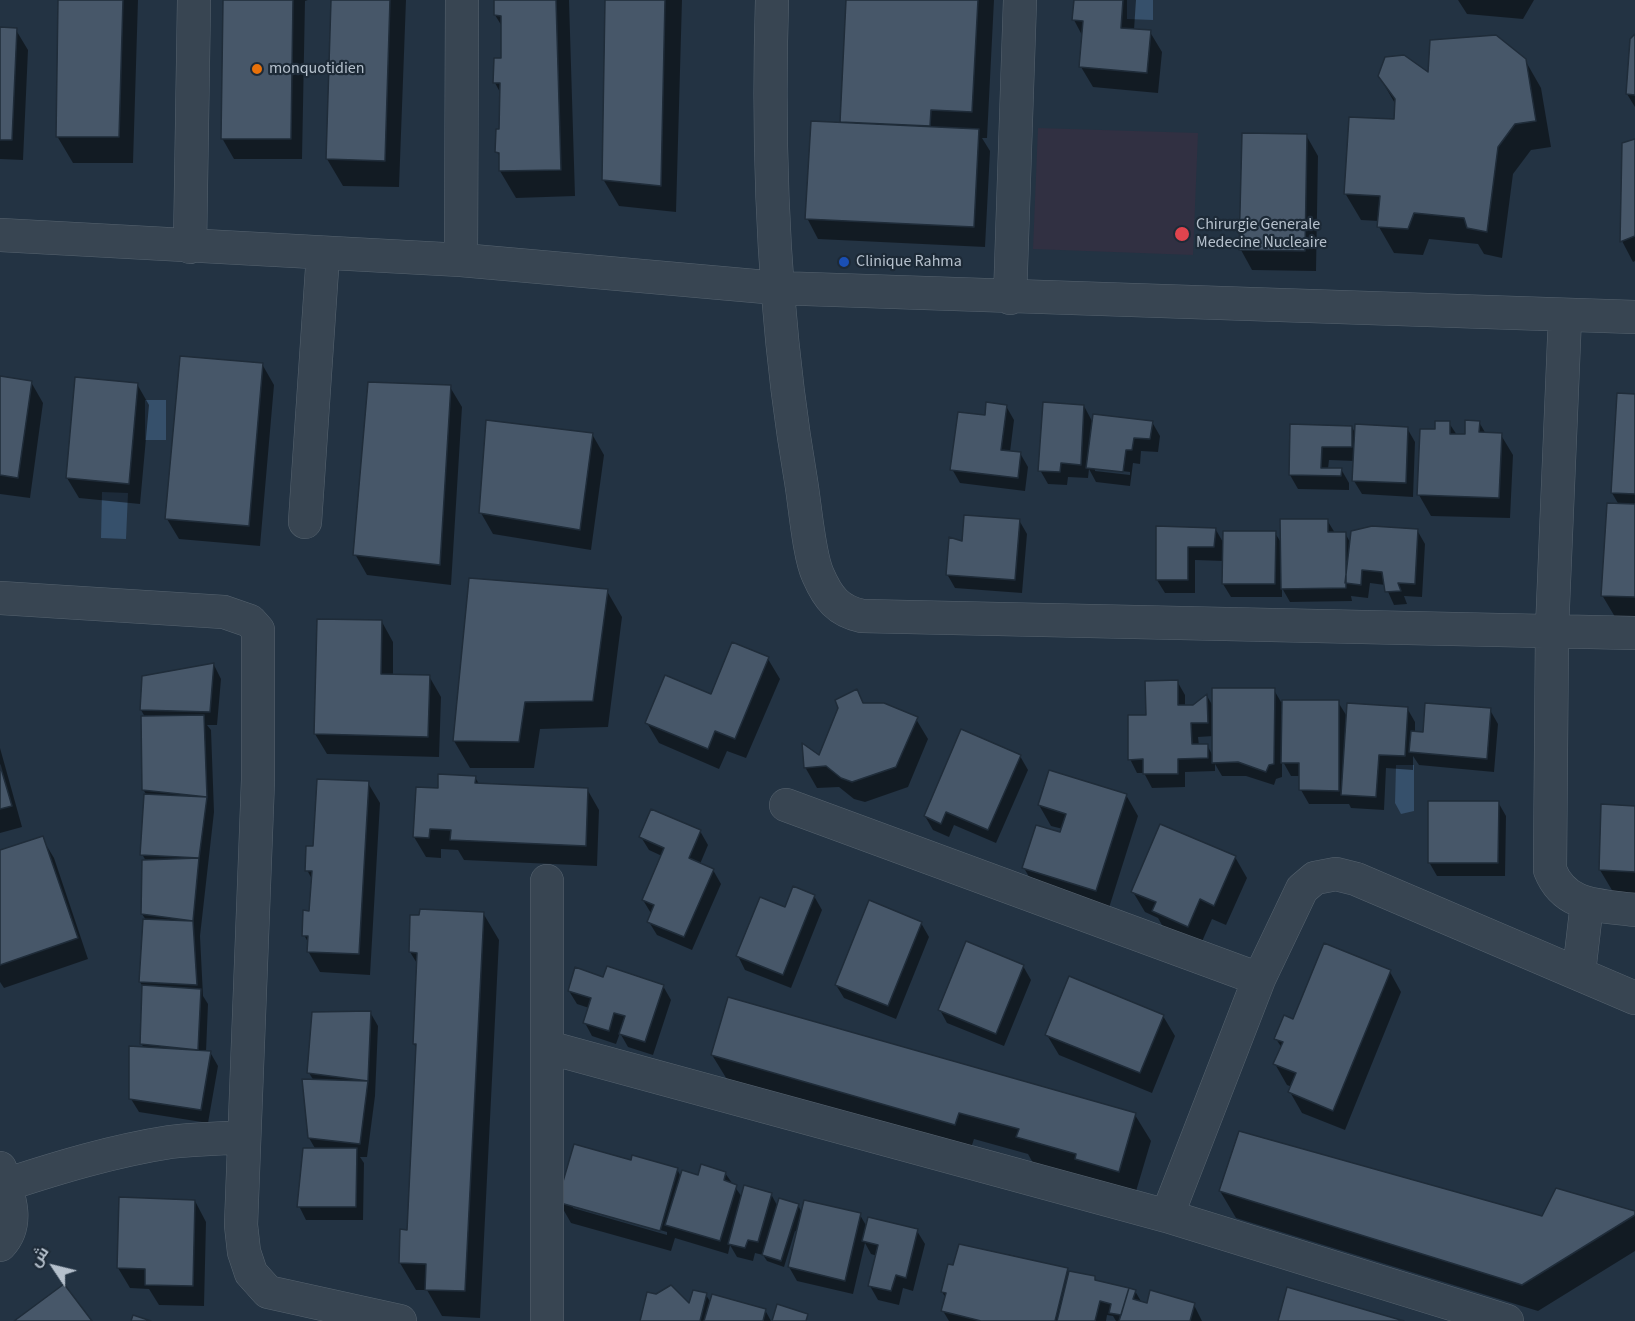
<!DOCTYPE html>
<html>
<head>
<meta charset="utf-8">
<style>
	body { margin:0 }
	#map { position:relative; width:1635px; height:1321px; overflow:hidden; background:#233343; font-family:"Source Sans 3",Cairo,sans-serif }
	canvas { display:block }
	.north { position:absolute; left:24px; top:1237px; width:60px; height:60px; -webkit-text-stroke:4px #1d2a37; paint-order:stroke; rotate:305deg; font-size:16px; font-weight:700; line-height:24px; text-align:center; color:#b5c0cc }
	.north::after { content:''; display:block; margin:auto; width:21px; height:27px; background:#b5c0cc; clip-path:polygon(50% 0,100% 100%,50% 72%,0 100%) }
</style>
</head>
<body>
<div id="map">
<canvas width="1635" height="1321"></canvas>
<div class="north">ش</div>
</div>
<script>
const ctx = document.querySelector('canvas').getContext('2d');
ctx.lineJoin = 'round';
function fillPath(path, color) {
  ctx.fillStyle = color;
  ctx.fill(path, 'evenodd');
}
function strokePath(path, color, width, dash) {
  ctx.strokeStyle = color;
  ctx.lineWidth = width;
  ctx.lineCap = dash ? 'butt' : 'round';
  ctx.setLineDash(dash || []);
  ctx.stroke(path);
}
function write(font, color, halo, rows, align = 'center') {
  ctx.font = font + ' "Source Sans 3",sans-serif';
  ctx.lineWidth = 4.5;
  ctx.setLineDash([]);
  ctx.textBaseline = 'middle';
  ctx.strokeStyle = halo;
  ctx.fillStyle = color;
  for (const [text, x, y, turn = 0] of rows) {
    ctx.save();
    ctx.translate(x, y);
    ctx.rotate((+turn || 0) * Math.PI / 180);
    ctx.textAlign = isNaN(turn) ? turn : align;
    if (halo) ctx.strokeText(text, 0, 0);
    ctx.fillText(text, 0, 0);
    ctx.restore();
  }
}
fillPath(new Path2D(`
	M1038 128 1198 133 1193 255 1033 249Z`), '#313042');
fillPath(new Path2D(`
	M1127 0H1153V20L1127 19Z
	M145 400H166V440H145Z
	M102 492 128 493 126 539 101 538Z
	M1396 765H1414V811L1401 814 1395 803Z`), '#36506b');
fillPath(new Path2D(`
	M59 0H138L133 163H73L57 136Z
	M225 0H308L305 1 302 159H234L222 138Z
	M333 0H406L399 187 343 186 327 159Z
	M496 0H569L575 196 516 198 500 171 501 159 497 152 501 130V94L495 83 502 59 503 28 495 15Z
	M606 0H682L676 212 619 206 603 179Z
	M847 0H994L987 138H982L990 151 985 247 818 239 807 218 843 124Z
	M1076 0H1136L1134 30 1150 32 1162 52 1158 93 1093 87 1081 67 1083 37 1074 20Z
	M1458 0H1534L1523 19 1467 14Z
	M0 29 16 30 28 50 23 160 0 159Z
	M1635 36V107L1627 94Z
	M1525 60 1541 88 1551 147 1531 150 1513 174 1502 258 1484 254 1478 244 1429 239 1423 255 1394 253 1379 227V221L1361 220 1345 193 1395 121 1396 105 1379 76 1430 75Z
	M1306 135 1318 156 1316 271 1252 270 1241 250Z
	M1635 141V261L1633 262 1622 241Z
	M262 364 274 385 260 546 179 539 167 519Z
	M0 378 31 382 43 403 30 498 0 494Z
	M137 384 149 405 140 504 79 498 67 478Z
	M450 387 462 407 451 585 367 575 355 554Z
	M1635 395V623L1618 622 1602 595 1619 505 1612 493Z
	M1006 406 1014 420 1010 452 1020 453 1028 467 1025 491 960 483 952 469 986 417Z
	M1084 406 1093 423 1152 422 1160 436 1158 452 1141 451 1140 464 1133 463 1130 486 1096 482 1089 469 1088 478 1068 477 1067 485 1048 484 1040 470ZM1095 468 1130 472V475L1095 471Z
	M1479 422 1486 434 1501 435 1513 455 1510 518 1431 516 1419 495 1436 430 1449 423 1457 435 1466 436Z
	M1291 426 1352 427 1356 435 1407 428 1415 442 1413 497 1362 494 1354 481 1355 461 1329 460 1328 469H1341L1349 483V490L1298 489 1290 475Z
	M592 434 604 455 591 550 493 534 481 513Z
	M1019 520 1027 534 1022 593 955 588 947 574 963 543Z
	M1327 520 1335 533H1345L1351 544 1417 530 1425 544 1422 597 1404 596 1407 604 1394 605 1385 585 1370 583 1368 598 1351 596 1352 601 1290 602 1282 588V597H1231L1223 584 1224 561 1195 560V593H1165L1157 580 1158 527 1216 530 1224 544 1275 533 1282 544Z
	M607 591 622 617 608 727 540 729 534 768H470L454 741Z
	M382 622 393 642V676H429L441 697 439 757 327 754 315 734Z
	M768 659 780 679 746 758 727 751 719 769 659 743 647 723 711 696Z
	M214 665 221 679 217 725H207L211 730 214 812 200 936 203 996 208 1004 206 1052H210L218 1066 208 1123 139 1112 131 1099 144 1048 141 1043 143 987 140 982 146 920 142 914 146 861 142 854 147 796 143 789 145 717 141 710Z
	M1177 681 1185 695V706H1193L1207 696 1214 708 1274 690 1281 702H1338L1348 718 1407 708 1415 722V733H1424L1490 710 1498 724 1494 772 1419 765 1413 756V770L1386 768 1384 810 1351 808 1349 804H1309L1301 790V776H1291L1282 760V777L1276 779 1274 785 1246 776H1222L1215 764V771L1185 772V787L1152 788 1144 773H1137L1130 759 1147 716ZM1214 736V758L1207 745 1199 746 1198 737Z
	M856 691 864 704 916 719 928 739 908 787 865 802 854 799 839 787 817 788 805 767 820 758Z
	M0 748 22 827 0 833Z
	M1020 756 1028 770 996 843 954 825 949 837 933 830 925 816Z
	M475 777 479 784 587 789 599 810 597 866 464 860 458 850 441 849V858L426 857 414 837 439 790Z
	M368 783 380 803 370 975 320 972 308 951 309 944 304 935 311 912 313 881 307 870 314 848Z
	M1126 795 1138 816 1108 911 1036 889 1024 868 1061 834 1063 829 1051 826 1039 805Z
	M1498 802 1506 816 1505 876H1437L1429 862Z
	M1635 807V897H1616L1600 870Z
	M700 831 708 845 700 864 713 870 721 884 692 950 657 935 649 922 652 915 643 900 662 856 649 850 641 837Z
	M42 838 54 858 88 959 4 988 0 982V852Z
	M1235 857 1247 878 1226 925 1212 919 1200 946 1166 932 1158 918 1145 912 1133 892Z
	M814 896 822 910 791 988 745 970 738 956 786 909Z
	M483 913 499 940 480 1318 442 1316 427 1290H416L400 1263 408 1231 417 1049 414 1044 418 965 410 952Z
	M921 923 929 937 896 1019 844 998 836 985Z
	M1023 966 1031 980 1004 1046 947 1023 940 1010Z
	M1390 972 1401 992 1345 1130 1302 1113 1290 1092 1292 1087 1287 1085 1275 1064 1282 1048 1276 1039 1294 1021Z
	M604 978 663 986 671 1000 653 1055 628 1047 620 1033 616 1044 592 1036 585 1023 589 1008 577 1004 569 991Z
	M370 1012 378 1026 375 1096 367 1157H360L364 1163 363 1220H306L299 1206 316 1150 309 1138 314 1081 309 1073Z
	M1163 1016 1175 1036 1152 1093 1059 1055 1047 1035Z
	M712 1055 1135 1115 1151 1141 1134 1198 1033 1163 1028 1154 974 1139 970 1151 728 1081Z
	M632 1162 677 1169 681 1177 725 1173 742 1197 771 1194 778 1207 798 1205 802 1213 860 1215 867 1227 917 1231 925 1244 913 1291 903 1288 899 1305 878 1300 870 1286 877 1256 871 1254 865 1243 853 1294 797 1281 789 1267 798 1232 795 1231 784 1267 767 1261 763 1255 755 1253 753 1261 737 1257 730 1245 728 1254 675 1238 671 1251 571 1223 559 1202ZM573 1205 667 1232V1235L573 1208Z
	M1220 1191 1543 1218 1635 1212V1251L1538 1311 1236 1218Z
	M195 1201 206 1222 204 1306 159 1305 149 1289 130 1288 118 1268Z
	M1007 1254 1067 1269 1069 1272 1094 1277 1097 1282 1135 1291 1142 1303 1194 1305 1202 1321H1116L1113 1316 1107 1315 1106 1321H949L943 1311 946 1298 942 1292 1007 1257Z
	M706 1295 711 1303 765 1310 771 1321H641L690 1306Z`), '#0007');
const building = new Path2D(`
	M58 0H123L119 137H56Z
	M223 0H293L291 139H221Z
	M331 0H390L385 161 326 159Z
	M494 0H556L561 170 499 171V153L495 152 496 129H499L500 83H493L494 58H501V16L494 15Z
	M605 0H665L661 186 602 180Z
	M846 0H978L972 112 931 110 930 126 840 122Z
	M1074 0H1123L1121 28 1151 30 1147 73 1079 67 1083 21 1072 20Z
	M0 27 17 28 12 140H0Z
	M1635 34V95L1626 94 1630 39Z
	M1496 35 1526 59 1536 121 1515 124 1498 147 1487 232 1467 228 1464 218 1414 213 1408 229 1377 227 1380 196 1344 194 1349 117 1394 119 1395 99 1378 76 1385 57 1404 55 1428 72 1430 40Z
	M811 121 979 129 974 227 805 219Z
	M1242 133 1307 134 1305 251 1239 250Z
	M1635 139V236L1620 242 1622 143Z
	M180 356 263 363 249 526 165 519Z
	M0 376 32 381 18 478 0 475Z
	M75 377 138 383 129 484 66 478Z
	M368 382 451 385 440 565 353 555Z
	M1617 393 1635 394V494L1611 493Z
	M986 402 1007 405 1001 450 1021 452 1018 478 950 470 958 412 985 415Z
	M1043 402 1084 405 1081 465 1061 463 1060 472 1038 471Z
	M1093 414 1153 421 1150 439 1134 438 1132 450H1126L1123 472 1086 468Z
	M486 420 593 433 580 530 479 513Z
	M1465 420 1480 421 1479 432 1502 433 1499 498 1417 495 1420 429H1435V421H1450V434H1465Z
	M1290 424 1352 426V447H1322L1321 468H1342L1341 476 1289 475Z
	M1355 424 1408 427 1406 483 1352 481Z
	M1607 503 1635 504V597L1601 596Z
	M964 515 1020 519 1015 580 946 575 949 537 962 541Z
	M1280 519H1328V532H1346V588L1281 589Z
	M1156 526 1216 528 1214 547H1188V580H1156Z
	M1372 526 1418 529 1415 584 1398 583 1401 591 1385 592 1382 572 1362 570 1361 585 1345 583 1351 531Z
	M1223 531H1276L1275 584H1222Z
	M469 578 608 589 593 701 525 702 519 742 453 741Z
	M317 619 382 620 381 674 430 675 428 737 314 734Z
	M732 642 769 657 735 739 715 731 708 749 645 723 665 675 711 694Z
	M214 663 210 712 140 710 142 676Z
	M1178 680V705H1193L1207 694 1208 723H1191L1192 744H1208V758L1178 759V774H1143V759L1128 760V715H1146L1145 681Z
	M1212 688H1275L1274 764 1269 765 1266 772 1238 762 1212 763Z
	M857 689 863 703H884L918 717 896 767 852 782 841 778 826 766 804 768 802 743 819 755 838 708 835 700Z
	M1282 700H1339V791L1299 790V763H1281Z
	M1347 703 1408 707 1405 756 1379 755 1376 797 1341 795Z
	M1425 703 1491 708 1487 759 1409 752 1411 731 1423 732Z
	M204 715 207 797 142 790 141 716Z
	M961 729 1021 755 988 830 946 812 941 824 924 816Z
	M0 765 12 806 0 809Z
	M1049 770 1127 794 1096 891 1022 868 1036 825 1060 832 1066 814 1038 805Z
	M438 774 476 776 475 783 588 788 586 846 450 840 451 830 430 829 429 838 413 837 416 787 438 788Z
	M317 779 369 781 359 954 307 952 308 936H302L303 910 309 911 312 871H305L306 846H313Z
	M144 794 207 797 199 858 140 855Z
	M1428 801H1499L1498 863H1428Z
	M1601 804 1635 806V872L1599 870Z
	M651 809 701 830 689 858 714 869 684 937 647 922 654 905 642 900 664 848 639 837Z
	M1160 824 1236 856 1214 906 1200 899 1188 927 1152 911 1156 902 1131 892Z
	M43 836 78 938 0 965V850Z
	M199 858 193 921 141 914 142 860Z
	M793 886 815 895 783 975 736 956 760 897 785 907Z
	M869 900 922 922 888 1006 835 985Z
	M420 909 484 912 465 1291 425 1290 426 1264 399 1263 400 1229 407 1230 416 1044H413L417 953 409 952 410 915H419Z
	M143 919 193 921 197 985 139 982Z
	M966 941 1024 965 996 1034 938 1010Z
	M1324 943 1391 970 1333 1111 1288 1092 1296 1073 1273 1064 1283 1042 1274 1039 1284 1015 1293 1019Z
	M607 966 664 985 645 1042 619 1034 625 1016 614 1013 609 1031 583 1023 591 998 568 991 575 967 603 977Z
	M1069 976 1164 1015 1140 1073 1045 1035Z
	M142 985 201 989 198 1050 140 1044Z
	M728 997 1136 1113 1119 1172 1075 1159 1076 1154 1016 1137 1019 1129 959 1113 955 1125 711 1055Z
	M371 1011 368 1081 307 1073 312 1012Z
	M129 1046 211 1051 201 1110 129 1099Z
	M302 1079 368 1081 360 1144 308 1138Z
	M1239 1131 1542 1216 1556 1188 1635 1211V1215L1522 1285 1219 1191Z
	M574 1144 631 1160 632 1155 678 1168 660 1231 557 1202Z
	M303 1148H357L356 1207H297Z
	M701 1164 726 1172 724 1180 737 1185 720 1241 665 1225 682 1170 698 1175Z
	M744 1185 772 1193 758 1242 748 1240 745 1248 728 1244Z
	M119 1197 195 1200 193 1286 145 1285V1269L117 1268Z
	M779 1198 799 1204 781 1261 762 1255Z
	M804 1200 861 1213 845 1281 788 1267Z
	M868 1217 918 1229 906 1278 896 1275 891 1291 868 1286 878 1245 862 1241Z
	M959 1244 1068 1268 1055 1321H981L941 1311 946 1293 941 1292 948 1264 953 1265Z
	M1069 1271 1095 1276V1280L1129 1288 1121 1315 1109 1313 1111 1304 1100 1301 1095 1321H1057Z
	M64 1284 92 1321H14Z
	M671 1285 689 1303 693 1290 707 1293 700 1321H640L647 1292 656 1294Z
	M1287 1287 1404 1321H1278Z
	M1129 1288 1136 1290 1133 1299 1147 1303 1150 1290 1195 1303 1190 1321H1119Z
	M712 1294 766 1309 763 1321H704Z
	M777 1304 808 1314 806 1321H772Z
	M133 1315 151 1321H131Z`);
fillPath(building, '#475769');
strokePath(building, '#1f2c39', 1.5);
const minor = new Path2D(`
	M772 0C767 160 774 323 801 481 805 505 809 556 818 575 828 598 838 611 862 616L1635 633
	M0 235 461 260 777 288 1635 317
	M190 247 194 0
	M461 260 462 0
	M1010 298 1020 0
	M1565 316 1552 630 1550 870C1565 908 1600 905 1635 910
	M305 522 323 254
	M0 598 224 612 250 621 258 630V780L241 1225 244 1252 251 1273 268 1292 400 1321
	M786 805 1259 979
	M547 881V1321
	M1579 972 1587 903
	M547 1047 1167 1216 1507 1321
	M0 1168C8 1194 21 1223 0 1245
	M5 1185C60 1167 113 1151 170 1142 194 1139 219 1139 243 1137
	M1167 1216 1259 979 1302 889 1315 878 1336 874 1356 879 1635 998`);
strokePath(minor, '#56636f', 34);
strokePath(minor, '#384552', 33);
for (const [x, y, r, color] of [
	[257,69,6,"#e8710a"],
	[1182,234,8,"#e0444e"],
	[844,262,6,"#1a4fb4"]
]) {
  const dot = new Path2D();
  dot.arc(x, y, r, 0, 2 * Math.PI);
  ctx.fillStyle = color;
  ctx.fill(dot);
  strokePath(dot, '#1d2a37', 2);
}
write('16px', '#b5c0cc', '#1d2a37', [
	["monquotidien",269,69],
	["Chirurgie Generale",1196,225],
	["Medecine Nucleaire",1196,243],
	["Clinique Rahma",856,262]
], 'left');
</script>
</body>
</html>
